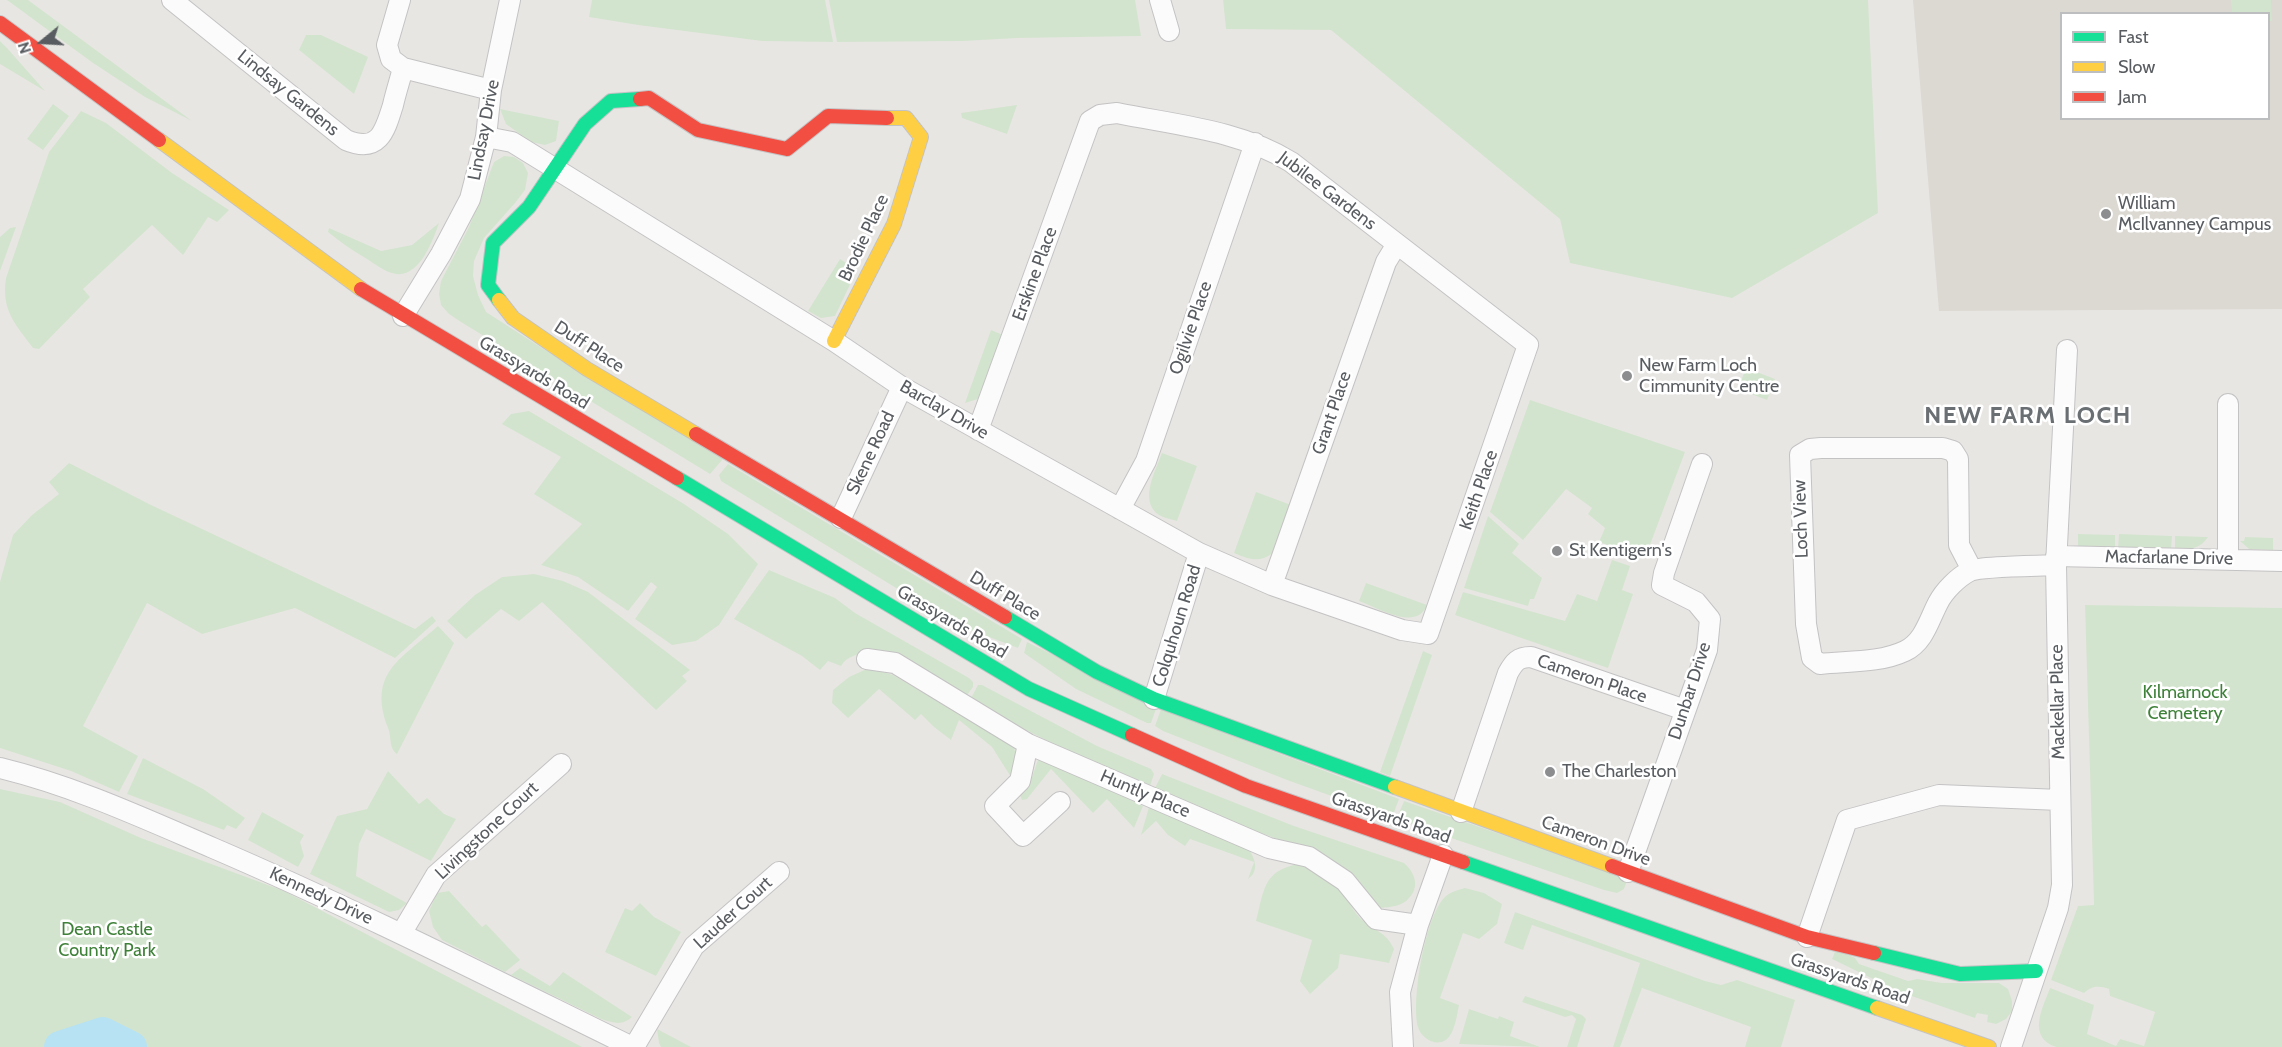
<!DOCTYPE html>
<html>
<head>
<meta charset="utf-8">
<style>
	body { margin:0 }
	#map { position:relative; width:2282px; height:1047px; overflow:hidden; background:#e8e6e3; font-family:Cabin,sans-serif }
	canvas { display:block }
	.legend { position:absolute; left:2060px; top:12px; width:210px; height:108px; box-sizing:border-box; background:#fff; border:2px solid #bdbec0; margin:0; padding:8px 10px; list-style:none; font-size:18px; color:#595d61 }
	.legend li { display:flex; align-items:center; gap:12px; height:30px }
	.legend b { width:30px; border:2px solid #bdbec0 }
	.north { position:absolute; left:12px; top:12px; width:60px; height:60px; -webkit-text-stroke:4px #fff; paint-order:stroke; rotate:252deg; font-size:16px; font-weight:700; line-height:24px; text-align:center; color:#595d61 }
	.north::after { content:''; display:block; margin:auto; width:21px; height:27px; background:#595d61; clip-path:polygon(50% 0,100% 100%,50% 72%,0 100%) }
</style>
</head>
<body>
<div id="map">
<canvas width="2282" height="1047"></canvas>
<ul class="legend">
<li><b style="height:8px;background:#16e098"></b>Fast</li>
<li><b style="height:8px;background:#ffcf43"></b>Slow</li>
<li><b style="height:8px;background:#f24e42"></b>Jam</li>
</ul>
<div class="north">N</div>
</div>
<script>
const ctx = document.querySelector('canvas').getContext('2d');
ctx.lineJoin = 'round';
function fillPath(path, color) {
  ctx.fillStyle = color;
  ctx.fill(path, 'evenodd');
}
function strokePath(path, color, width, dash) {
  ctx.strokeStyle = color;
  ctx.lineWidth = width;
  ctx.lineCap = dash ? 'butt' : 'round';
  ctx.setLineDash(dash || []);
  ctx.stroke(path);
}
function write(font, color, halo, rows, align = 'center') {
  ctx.font = font + ' Cabin,sans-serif';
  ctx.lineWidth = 5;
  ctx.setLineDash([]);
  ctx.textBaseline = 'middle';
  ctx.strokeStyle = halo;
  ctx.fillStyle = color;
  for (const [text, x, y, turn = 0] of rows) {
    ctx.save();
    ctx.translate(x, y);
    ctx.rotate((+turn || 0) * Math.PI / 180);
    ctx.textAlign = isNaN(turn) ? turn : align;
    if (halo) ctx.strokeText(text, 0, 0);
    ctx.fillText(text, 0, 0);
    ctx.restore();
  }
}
fillPath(new Path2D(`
	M1913 0H2282V309L1939 311ZM2062 14H2268V118H2062Z`), '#dcd8d2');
fillPath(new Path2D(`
	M7 0H28L192 121 145 97 93 63Z
	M592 0H825L833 42 762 41 638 25 589 17Z
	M829 0H1135L1141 36 1017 38 963 41 837 42Z
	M1223 0H1868L1878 213 1732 298 1570 263 1560 219 1331 30 1226 29Z
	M2231 0H2271L2272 21H2269L2268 14 2232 13Z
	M306 35H321L368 57 354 94 299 50Z
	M0 41 7 48 45 91 0 64Z
	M53 104 69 116 43 150 27 139Z
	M1017 105 1007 134 962 118 961 113Z
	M500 109 559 121 556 141 545 145 531 142 506 124Z
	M81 111 106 123 172 173 229 210 217 222 208 217 183 255 152 225 83 289 90 297 39 349 33 348C15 324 1 310 6 278L49 152Z
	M504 156 514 157 523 163 528 173 525 190 515 203 484 238 474 261 473 276 478 295 486 312 573 368 723 459 710 474 461 322 449 314 441 305 439 294 441 281 469 227 494 162Z
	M439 223C433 240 420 277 396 274 385 272 376 265 367 259 353 251 340 242 328 232L329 228 381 251 412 245Z
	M16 227 0 271V237L10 228Z
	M840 259 857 270 835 316 821 318 808 311Z
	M991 330 1005 336 981 398 965 403Z
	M1746 368 1775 379 1767 400 1738 389Z
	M1530 400 1685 452 1645 558 1599 542 1605 528 1588 514 1592 508 1566 489 1523 540 1490 512Z
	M529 411 684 504 728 534 758 564 719 625 696 641 672 645 635 619 657 587 651 582 628 611 578 577 541 565 582 524 534 494 561 457 502 424 511 414Z
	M1162 453 1197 466 1177 521C1171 519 1164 518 1159 515 1138 501 1156 470 1162 453Z
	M69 463 151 505 415 629 432 616 436 621 395 658 295 608 202 634 147 603 83 726 138 756 119 792 71 771 0 748V582L13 535 32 515 59 494 49 482Z
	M728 464 1022 639 1018 648 955 624 721 481 719 475Z
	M1256 492 1291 505 1274 552C1259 564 1249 559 1234 553Z
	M1488 516 1519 544 1512 553 1542 578 1534 599H1530L1528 606 1464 588Z
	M2078 534 2115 535V549L2083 548 2078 545Z
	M2119 534 2172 536 2171 550 2118 549Z
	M2175 536 2208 537C2199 550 2190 549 2175 549Z
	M2245 537 2273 538V550L2249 549 2240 541H2244Z
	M1612 560 1630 566 1622 590 1633 594 1608 668 1455 615 1463 592 1565 621 1577 594 1597 601Z
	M769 570 835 598 855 613 969 678 973 682V687L965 698 870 651C858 654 847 656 841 666L828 661 820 670 802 656 734 619Z
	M534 574 563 581 588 592 690 670 682 676 687 681 656 710 542 602 519 621 501 609 466 639 447 621 475 595 502 577Z
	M1366 583 1427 605C1417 632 1378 608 1359 601Z
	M2085 605 2282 608V1047H2056C2027 1037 2042 1009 2050 988L2094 1005 2087 1034 2116 1046 2120 1039 2144 1046 2155 1012 2110 996 2109 989C2099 986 2093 985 2084 993L2051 980 2078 906 2094 905Z
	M438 626 454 643 397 754C388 747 392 737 388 728 367 673 401 659 438 626Z
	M1027 642 1157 706 1151 723H1147L1076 689 1024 653Z
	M1423 651 1432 655 1390 776 1380 772Z
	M869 668 893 675 964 717 1007 737 1014 747 1016 756 1011 777 992 747 959 720 951 740 934 727 921 714 915 720 879 689 848 718 832 703 833 690 849 677Z
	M978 685H982L1097 746 1151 769 1154 774 1150 786 1147 788C1086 761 1028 732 970 700Z
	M1161 709 1399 799 1393 815 1376 812 1287 780 1163 731 1155 726Z
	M1039 757 1143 806 1134 828 1107 799 1093 813 1051 769 1027 799 1022 800 1020 795 1031 780Z
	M143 758 203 789 245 818 236 829 227 825 224 830 127 794Z
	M388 771 419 804 427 798 444 814 456 819 431 861 366 829 359 844 356 876 407 903 399 910 389 912 310 874 337 816 367 809Z
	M1162 774 1294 826 1404 863C1415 872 1420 887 1409 898 1403 906 1390 907 1381 908L1368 900 1311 851 1250 829 1154 790Z
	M0 789 60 802 141 838 284 891 582 1047H0Z
	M1404 801 1628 878 1624 889 1617 893 1604 890 1416 826 1397 818Z
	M1149 807H1154L1246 845C1254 856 1261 870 1248 879L1254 862 1190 839 1185 846 1168 835 1156 821 1141 835Z
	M262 812 304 835 300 842 304 856 298 867 248 840Z
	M1298 864C1310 869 1326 874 1336 883 1346 893 1350 908 1360 918 1374 932 1385 930 1394 949L1389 963 1340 954 1338 968 1310 994 1300 981 1312 940 1256 921C1264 890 1263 871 1298 864Z
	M1465 888 1484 893 1502 904 1497 924 1479 939 1463 933 1440 998 1459 1005C1457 1015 1455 1033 1446 1040 1435 1047 1421 1038 1418 1027 1411 1000 1425 918 1444 898 1449 892 1458 890 1465 888Z
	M449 891 482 927 486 924 520 960 505 972 442 940 433 927 429 911 437 893Z
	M640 903 654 917 681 932 656 976 605 952 625 908 632 911Z
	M1515 912 1705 981 1721 985 1737 980 1795 1000 1781 1047H1745L1751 1027 1642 988 1620 1047H1613L1640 963 1532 925 1523 950 1504 943Z
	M1836 949 1855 958 1859 964 1908 981 1917 979 1942 983H1999L2008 989 2012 1001V1011L2006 1019 1996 1024 1987 1022 1988 1015 1977 1013 1975 1018 1900 992 1832 959Z
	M520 968 550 986 563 972 632 1017C622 1026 614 1023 601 1019L511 975Z
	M1525 996 1582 1015 1586 1019 1577 1047H1567L1576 1019 1572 1015 1565 1017 1522 1002Z
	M1469 1009 1498 1019 1499 1016 1514 1022 1510 1036 1540 1047 1459 1044Z
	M657 1029 691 1047H661L659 1043Z`), '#d3e4ce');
strokePath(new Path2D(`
	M60 1047 103 1033 131 1047`), '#b6e2f4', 32);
const street = new Path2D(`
	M172 0 346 140C379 154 385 131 393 105 396 92 400 80 403 68L491 90
	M400 0 387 45 391 59 403 68
	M1160 0 1169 31
	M486 137 512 142 834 341 902 387 1199 553 1272 585 1402 630 1428 634 1528 345 1291 162C1240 130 1175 125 1117 113L1100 115 1090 121 978 430
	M403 316 441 254 470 199 486 137 491 90 510 0
	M2228 404V559
	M1120 509 1146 461 1255 143
	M841 518 902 387
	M2056 556 2282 561
	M1972 570 1959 545 1958 459 1953 451 1943 448H1821L1810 449 1800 455 1806 624 1812 658 1820 664C1847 661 1880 663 1905 651 1924 642 1929 620 1938 603 1944 591 1958 577 1970 571 1981 566 2040 566 2056 565
	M1272 585 1386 262 1397 244
	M867 659 895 663 1028 744 1269 848 1309 857 1345 881 1376 919 1418 925
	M1154 699 1199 553
	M1028 744 1020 781 995 806 1023 836 1060 802
	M0 768C74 786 143 818 213 848 355 909 493 979 632 1047
	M1461 812 1508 673C1514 662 1518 657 1531 657L1685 710
	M1628 872 1707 650 1710 619 1696 602 1662 585 1664 573 1702 464
	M401 934 436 875 561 764
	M1807 937 1847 820 1939 795 2060 800
	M634 1047 694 946 779 872
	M1403 1047 1400 992 1418 925 1443 855
	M2011 1047 2058 908 2062 885 2056 565 2067 350`);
const fast = new Path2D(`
	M499 300 488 285 493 243 529 207 585 124 611 101 640 99
	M677 478 1029 689 1132 735
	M1005 617 1097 672 1154 699 1395 787
	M1463 862 1877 1008
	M1874 953 1960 974 2036 971`);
const slow = new Path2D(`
	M159 140 361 289
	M499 300 513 318 587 369 696 434
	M834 341 894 224 921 137 906 118H887
	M1395 787 1612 866
	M1877 1008 1989 1047`);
const jam = new Path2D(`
	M0 23 159 140
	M640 99 649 98 698 130 787 149 828 116 887 118
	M361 289 677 478
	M696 434 1005 617
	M1132 735 1246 786 1463 862
	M1612 866 1807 937 1874 953`);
strokePath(street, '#c4c3c4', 22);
strokePath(fast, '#c4c3c4', 16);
strokePath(slow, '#c4c3c4', 16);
strokePath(jam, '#c4c3c4', 16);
strokePath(street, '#fcfbfb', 20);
strokePath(fast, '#16e098', 14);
strokePath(slow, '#ffcf43', 14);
strokePath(jam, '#f24e42', 14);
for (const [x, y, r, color] of [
	[2106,214,6,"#8b8d8e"],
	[1627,376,6,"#8b8d8e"],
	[1557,551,6,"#8b8d8e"],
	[1550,772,6,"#8b8d8e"]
]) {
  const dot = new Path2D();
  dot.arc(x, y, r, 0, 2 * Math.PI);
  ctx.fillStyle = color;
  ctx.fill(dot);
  strokePath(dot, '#fff', 2);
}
write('18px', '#595d61', '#fff', [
	["Lindsay Gardens",288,93,39],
	["Lindsay Drive",484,130,-79],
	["Jubilee Gardens",1327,191,37],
	["Brodie Place",864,238,-65],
	["Erskine Place",1035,274,-70],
	["Ogilvie Place",1191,328,-71],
	["Duff Place",589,347,33],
	["Grassyards Road",534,373,31],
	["Barclay Drive",944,410,30],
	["Grant Place",1332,413,-71],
	["Skene Road",871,453,-65],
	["Keith Place",1479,490,-71],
	["Loch View",1801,519,-92],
	["Macfarlane Drive",2169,558,1],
	["Duff Place",1005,596,31],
	["Grassyards Road",952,622,31],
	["Colquhoun Road",1177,626,-73],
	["Cameron Place",1592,679,19],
	["Dunbar Drive",1690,691,-72],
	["Mackellar Place",2058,702,-91],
	["Huntly Place",1145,794,23],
	["Grassyards Road",1391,818,19],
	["Livingstone Court",487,831,-43],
	["Cameron Drive",1596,841,20],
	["Kennedy Drive",321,896,25],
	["Lauder Court",733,913,-42],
	["Grassyards Road",1850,979,19]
]);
write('18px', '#595d61', '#fff', [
	["William",2118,204],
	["McIlvanney Campus",2118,225],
	["New Farm Loch",1639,366],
	["Cimmunity Centre",1639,387],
	["St Kentigern's",1569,551],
	["The Charleston",1562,772]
], 'left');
write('18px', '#3e8138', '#fff', [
	["Kilmarnock",2185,693],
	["Cemetery",2185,714],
	["Dean Castle",107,930],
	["Country Park",107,951]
]);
ctx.letterSpacing = '1.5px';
write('bold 24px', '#6a6f73', '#fff', [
	["NEW FARM LOCH",2028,416]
]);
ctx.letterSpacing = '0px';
</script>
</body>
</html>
